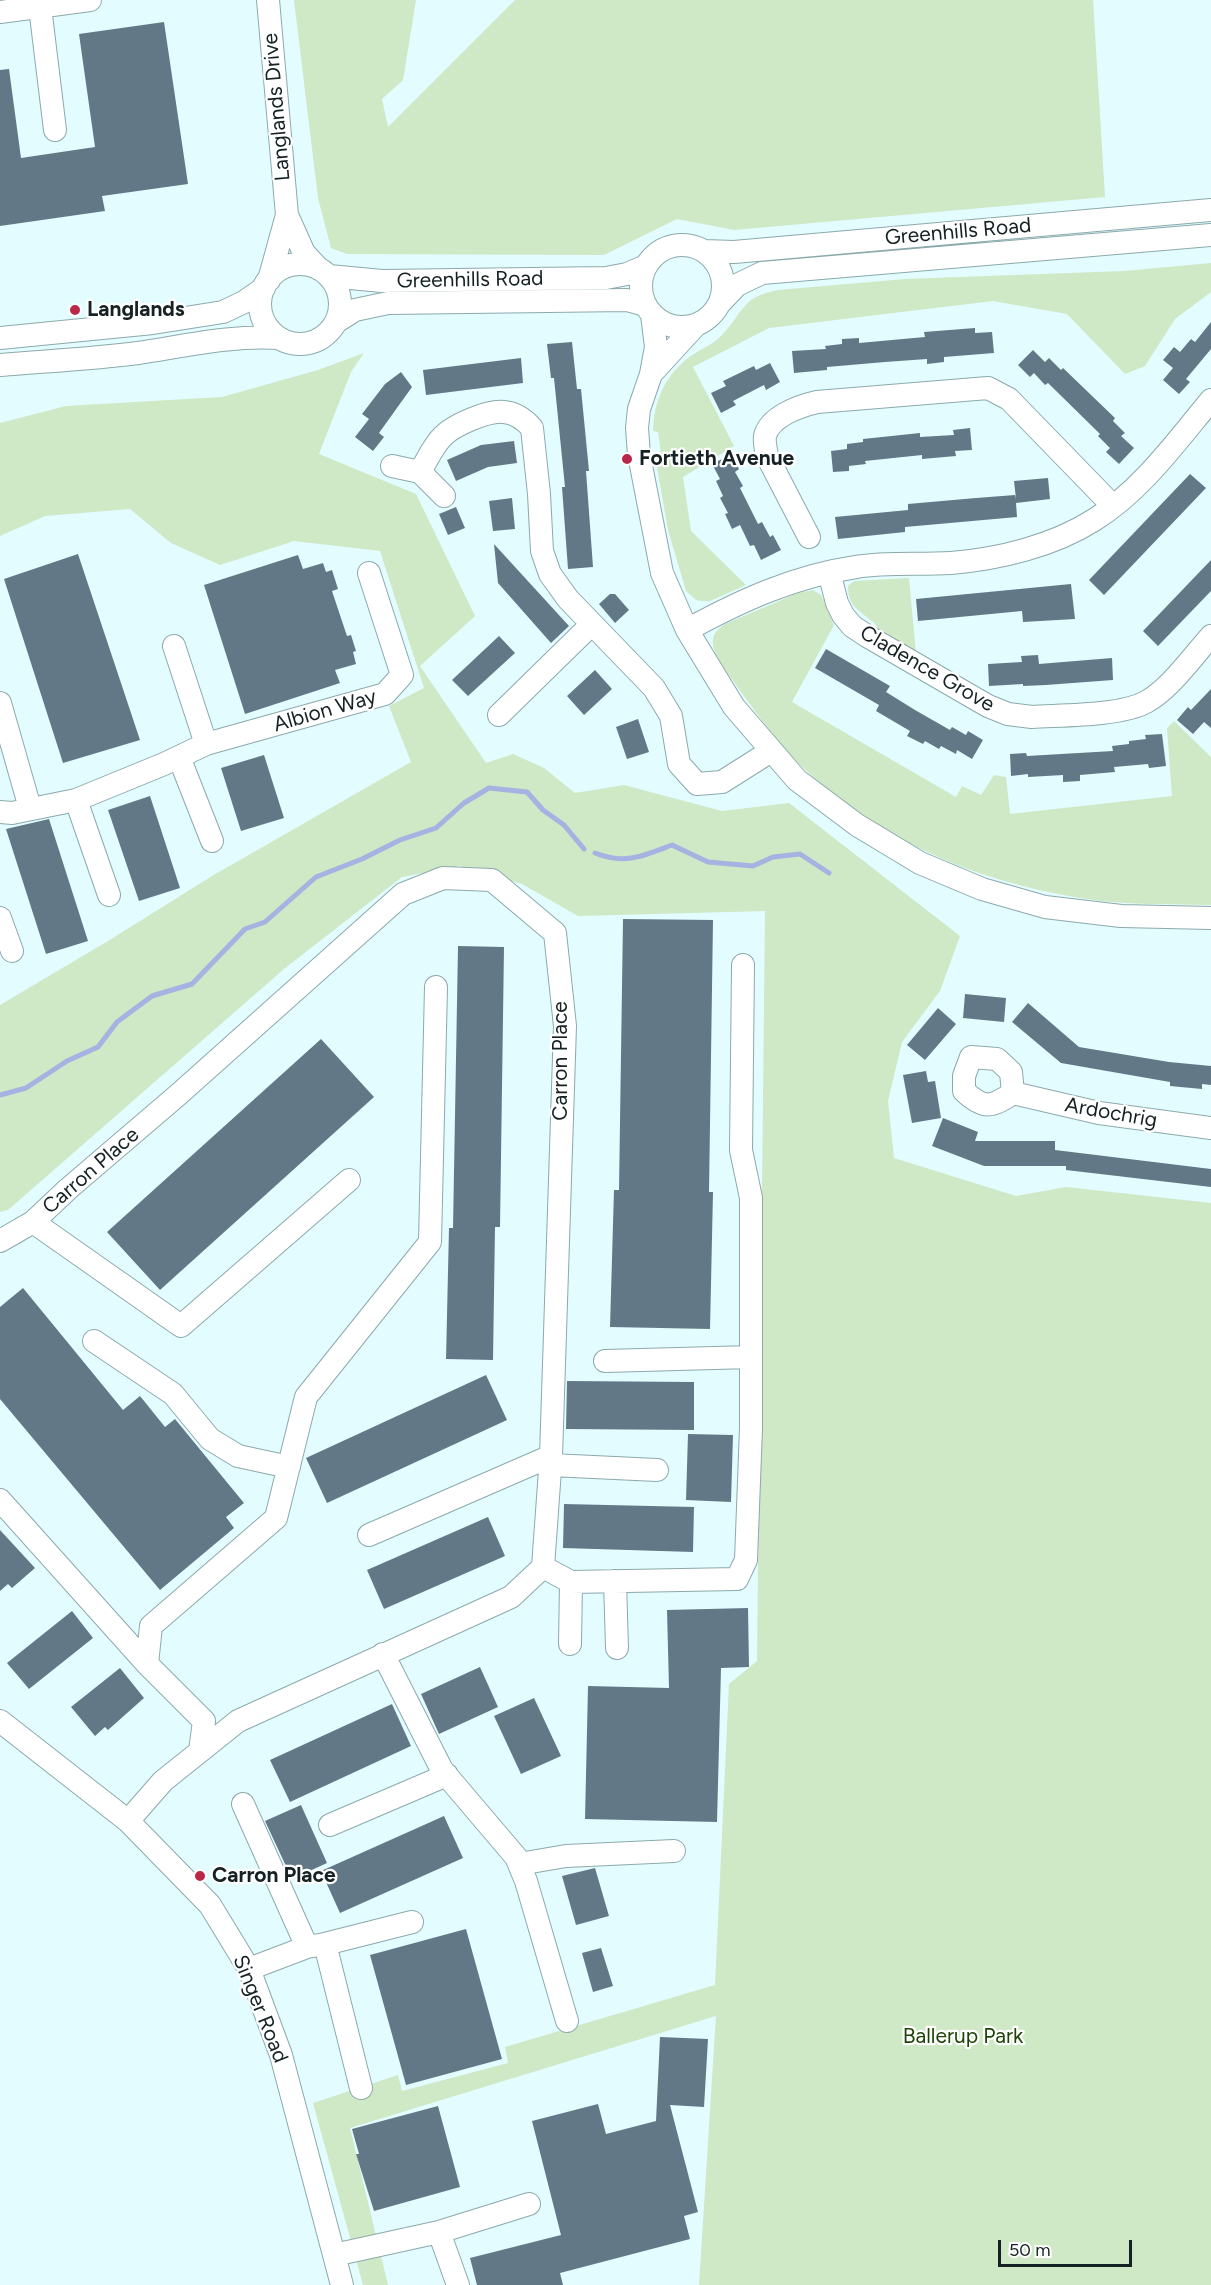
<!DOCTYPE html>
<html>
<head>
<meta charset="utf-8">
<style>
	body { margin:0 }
	#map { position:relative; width:1211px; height:2285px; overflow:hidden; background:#e3fcff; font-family:Figtree,sans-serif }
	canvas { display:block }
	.scale { position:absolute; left:998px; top:2240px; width:134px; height:27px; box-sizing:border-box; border:3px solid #162123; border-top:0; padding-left:8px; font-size:18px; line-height:21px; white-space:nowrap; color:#162123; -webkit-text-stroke:4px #fff; paint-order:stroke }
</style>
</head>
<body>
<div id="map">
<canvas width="1211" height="2285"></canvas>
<div class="scale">50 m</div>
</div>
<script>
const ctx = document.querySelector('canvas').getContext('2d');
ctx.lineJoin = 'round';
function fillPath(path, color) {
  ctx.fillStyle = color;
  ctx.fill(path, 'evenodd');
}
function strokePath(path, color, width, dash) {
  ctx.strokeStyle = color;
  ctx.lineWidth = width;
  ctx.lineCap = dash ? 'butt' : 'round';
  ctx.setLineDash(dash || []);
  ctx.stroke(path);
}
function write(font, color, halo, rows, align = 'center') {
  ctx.font = font + ' Figtree,sans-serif';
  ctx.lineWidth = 4.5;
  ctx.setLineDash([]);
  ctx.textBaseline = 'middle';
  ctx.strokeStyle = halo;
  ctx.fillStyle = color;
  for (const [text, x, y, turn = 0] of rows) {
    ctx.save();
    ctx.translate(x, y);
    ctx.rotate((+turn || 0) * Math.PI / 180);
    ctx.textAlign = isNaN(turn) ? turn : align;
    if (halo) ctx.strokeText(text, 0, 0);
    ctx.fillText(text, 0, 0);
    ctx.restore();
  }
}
fillPath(new Path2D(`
	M294 0H416L403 80 382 99 388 127 515 0H1093L1105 197 734 230 677 219 604 255 347 254 331 248 318 198Z
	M1211 263V292L1175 319 1145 366 1125 374 1067 314 993 301 769 328 693 367 734 446 683 477 691 531 746 585 710 601H703L696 600 686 591 668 530 655 456 661 454 658 432 653 431C654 402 664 377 688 358 698 350 713 345 722 335 745 311 741 297 778 290L905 279 1124 271Z
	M364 353 351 372 319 454 416 494 475 616 420 666 486 763 513 754 544 768 575 793 624 785 722 811 789 803 960 936 940 991 902 1042 888 1101 894 1158 1016 1196 1066 1187 1211 1203V2285H699L716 2016 350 2128 388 2285H363L313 2103 398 2075 402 2091 508 2063 505 2047 715 1985 729 1684 757 1661 765 911 578 916 522 884 460 866 402 877 284 969 8 1210 0 1212V1005L108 941 212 876 411 762 389 706 424 688 380 551 294 541 220 565 171 543 130 509 45 516 0 536V423L66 406 222 397 318 370Z
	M909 578 916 653C906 648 895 643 886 637 881 634 878 627 874 623 861 611 848 608 848 586L854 581Z
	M813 590 821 595 834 625 792 702 956 797 962 786 981 795 994 775 1006 777 1010 814 1172 796 1167 728 1174 721 1211 757V905C1175 904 1138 905 1102 901 996 888 890 848 811 775 774 741 746 699 717 658 711 642 710 634 725 624L798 593Z`), '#cfe8c5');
strokePath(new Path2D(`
	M595 853C625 865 643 856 672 845L708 862 753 866 773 857 800 854 829 873
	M0 1095 26 1088 67 1061 98 1047 117 1022 152 996 192 984 245 929 265 922 316 877 362 859 400 840 436 828 464 803 489 788 527 792 543 810 564 825 584 849`), '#a5b2e2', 5);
fillPath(new Path2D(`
	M164 22 188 184 102 196 105 211 0 226V70L9 69 21 158 95 147 79 34Z
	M1211 322V349L1186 379 1190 382 1179 394 1163 380 1173 368 1163 360 1174 347 1180 352 1191 339 1195 342Z
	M975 328V333L992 332 994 353 944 357V362L927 364V359L885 362 827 367V370L794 373 792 351 826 349 825 346 842 344V339L859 338V343L925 337 924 332Z
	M572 342 577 389H581L589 471H586L593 567 568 569 562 487H565L554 378H551L547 344Z
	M1033 350 1045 362 1049 358 1061 370 1063 368 1115 418 1113 421 1125 433 1121 436 1134 448 1119 464 1106 452 1110 448 1098 436 1100 434 1048 383 1045 385 1034 373 1030 377 1018 365Z
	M521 358 523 383 426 395 423 370Z
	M770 363 780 382 766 390 764 385 733 401 736 405 721 413 711 393 726 386 723 381 754 366 756 370Z
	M401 372 412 387 379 433 384 437 373 451 355 437 369 419 362 414 385 384Z
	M970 428 972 450 955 451 956 456 922 459V455L865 461 866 464 849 466V471L833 472 831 451 847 449V444L863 442V439L920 433V437L954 435 953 430Z
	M514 441 517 463 488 467 456 481 447 460 481 445Z
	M732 454 739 469 735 472 743 486 740 488 758 524 762 522 770 537 773 535 781 550 761 560 754 545 750 546 740 525 732 529 725 514 728 513 720 498 723 496 716 481 720 479 712 464Z
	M1190 474 1206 488 1104 595 1089 580Z
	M1048 478 1050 499 1016 503 1017 517 905 527V532L838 539 835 517 908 510V504L976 498 1015 495 1016 499 1014 481Z
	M512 498 515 529 493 531 489 501Z
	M456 507 465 528 448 535 439 514Z
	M494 544 569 626 551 643 498 583Z
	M78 554 140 740 63 763 4 579Z
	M298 555 303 569 323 563 326 572 332 570 338 589 332 591 347 636 351 635 356 651 353 652 356 664 335 670 340 683 245 714 204 585Z
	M1211 560V591L1158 646 1143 631Z
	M1071 584 1075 619 1023 622 1022 611 918 621 916 599Z
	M610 594H615L629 610 615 623 599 604Z
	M499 636 515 653 468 696 452 680Z
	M826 649 890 686 886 692 915 710 950 730 952 727 966 735 968 731 983 740 972 759 957 750 956 754 941 746 939 749 925 741 923 744 907 736 910 731 876 711 879 705 815 668Z
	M1038 655 1039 664 1112 658 1113 680 1046 685 1023 686V684L989 686 988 664 1022 662 1021 656Z
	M595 670 612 689 584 715 567 696Z
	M1211 689V728L1204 722 1193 734 1177 720 1188 707 1191 710Z
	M638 719 649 752 627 759 616 727Z
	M1162 734 1166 766 1149 768 1148 764 1114 767 1115 772 1080 775V781L1063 782V775L1028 777V774L1011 776 1010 754 1026 753 1027 756 1113 751 1112 746 1129 744V741L1146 739 1145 735Z
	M264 755 284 818 241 831 221 768Z
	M150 796 180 888 139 901 108 810Z
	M49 819 88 941 46 954 6 829Z
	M623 919 713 920 709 1192H713L710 1329 610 1327 614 1190H619Z
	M458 946 504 947 500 1227H495L493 1360 446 1359 449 1228H453Z
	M965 994 1006 998 1004 1022 963 1018Z
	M1028 1003 1079 1047 1169 1062 1211 1066V1085L1202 1084V1089L1170 1086V1082L1061 1063 1012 1022Z
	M938 1008 956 1024 925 1060 907 1045Z
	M321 1039 374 1097 160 1290 107 1232Z
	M926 1071 928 1082 935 1081 941 1118 912 1123 903 1075Z
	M943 1118 978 1132 975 1141H1055V1150L1211 1169V1187L1066 1170V1166H984L932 1146Z
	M23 1288 123 1410 140 1396 165 1427 175 1419 244 1503 226 1517 234 1528 160 1590 0 1399V1307Z
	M486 1375 507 1420 327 1503 306 1458Z
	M567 1381 694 1382V1430L566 1429Z
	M688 1434 733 1435 731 1502 686 1500Z
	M564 1504 694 1507 693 1552 563 1548Z
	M488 1517 505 1556 384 1609 367 1570Z
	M0 1530 35 1568 12 1588 8 1584 0 1591Z
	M748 1608 749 1667 721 1668 717 1822 585 1819 588 1686 669 1688 667 1610Z
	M72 1611 93 1638 29 1689 7 1663Z
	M480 1667 498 1707 439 1734 421 1694Z
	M120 1668 144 1698 108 1730 105 1727 95 1736 71 1707Z
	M534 1698 561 1756 521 1774 494 1716Z
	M392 1704 411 1746 290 1802 270 1760Z
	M301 1805 327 1863 292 1879 265 1821Z
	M444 1816 463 1858 340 1913 321 1871Z
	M595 1868 609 1916 576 1925 562 1876Z
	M466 1929 502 2059 406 2085 370 1955Z
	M601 1948 613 1986 593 1992 582 1953Z
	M660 2037 708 2039 704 2107 670 2105 698 2212 684 2216 690 2239 560 2273 563 2285H477L470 2258 561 2235 532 2121 598 2104 606 2134 656 2121Z
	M438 2106 460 2187 374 2211 356 2154H359L352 2129Z`), '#637886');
const minor = new Path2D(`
	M268 0 287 215 304 253 319 269
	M40 7 55 130
	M0 12 90 0
	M641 286a41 41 0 1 1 82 0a41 41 0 1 1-82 0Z
	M704 251 734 252 1211 210
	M260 304a40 40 0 1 1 80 0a40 40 0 1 1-80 0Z
	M329 276 382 281 606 278 627 274 646 266
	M269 280 287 215
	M719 304 737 285 762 273 1211 235
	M652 315 656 347 651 374 639 409 637 428 639 455 662 573 687 630 734 707 797 780 857 825 920 863 982 889 1045 907 1121 916 1211 918
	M336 322 355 310 388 303 627 300 645 305
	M0 338 153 323 223 312 244 302 264 288
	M0 365C46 361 92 359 138 353 185 346 231 335 279 338
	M651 374 696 325
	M392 466 420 472 444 496
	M420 472C427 460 433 446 443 436 454 425 488 410 504 412 516 413 524 419 532 428L539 494 542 551 550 574 568 599 654 688 671 716 679 764 697 784 722 782 771 751
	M809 537 767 456C766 450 764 442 765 436 770 416 800 406 817 402L988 388 1009 399 1113 506
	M829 572 837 603 843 615 852 626 867 636 988 706 1008 714 1032 717C1062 715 1120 716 1146 702 1170 689 1193 656 1211 636
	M687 630C740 601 794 576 856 567 887 562 920 565 951 563 999 559 1053 546 1094 520 1141 491 1176 442 1211 400
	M174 646 206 744
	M0 703 30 808
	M499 715 592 624
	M179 757 212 841
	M76 800 109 895
	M0 812 12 813 76 800 164 764 206 744 385 694 402 675 369 573
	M0 918 12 951
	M971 1057 997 1059 1011 1072 1013 1093C992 1107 984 1110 964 1091V1076Z
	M1013 1093 1099 1113 1211 1128
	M33 1222 181 1326 349 1180
	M0 1241 33 1222 68 1189 179 1094 403 894 443 878 492 880 555 933 565 1026 551 1456 543 1567 511 1597 238 1721 163 1781 128 1821
	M94 1341 173 1394 210 1439 238 1456 289 1467
	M605 1361 751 1357
	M551 1465 657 1470
	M0 1500 147 1664
	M369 1535 551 1456
	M543 1567 571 1582 737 1579 746 1560 751 1428V1198L741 1150 743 965
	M615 1581 617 1648
	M570 1644 571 1582
	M383 1654 442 1770 516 1857 526 1881 567 2021
	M0 1721 128 1821 210 1905 249 1969 281 2055 342 2285
	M200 1751 204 1721 147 1664 151 1626 276 1518 306 1397 430 1242 436 987
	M243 1804 307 1947 249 1969
	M330 1825 447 1775
	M519 1864 566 1856 674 1851
	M325 1944 412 1922
	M307 1947 325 1944 361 2088
	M439 2232 529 2204
	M334 2255 439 2232 458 2285`);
strokePath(minor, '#8ca9ad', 24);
strokePath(minor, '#fff', 22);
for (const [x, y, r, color] of [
	[75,310,6,"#b92849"],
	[627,459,6,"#b92849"],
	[200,1876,6,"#b92849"]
]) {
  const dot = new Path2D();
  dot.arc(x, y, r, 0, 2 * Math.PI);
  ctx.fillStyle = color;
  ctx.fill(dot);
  strokePath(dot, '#fff', 2);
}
write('21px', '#162123', '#fff', [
	["Langlands Drive",277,107,-95],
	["Greenhills Road",958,232,-5],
	["Greenhills Road",470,280,-1],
	["Cladence Grove",927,669,30],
	["Albion Way",325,711,-16],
	["Carron Place",561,1061,-90],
	["Ardochrig",1111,1113,10],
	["Carron Place",91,1171,-41],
	["Singer Road",260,2009,68]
]);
write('bold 21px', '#162123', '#fff', [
	["Langlands",87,310],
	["Fortieth Avenue",639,459],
	["Carron Place",212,1876]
], 'left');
write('21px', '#1c4404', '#fff', [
	["Ballerup Park",963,2037]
]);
</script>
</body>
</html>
